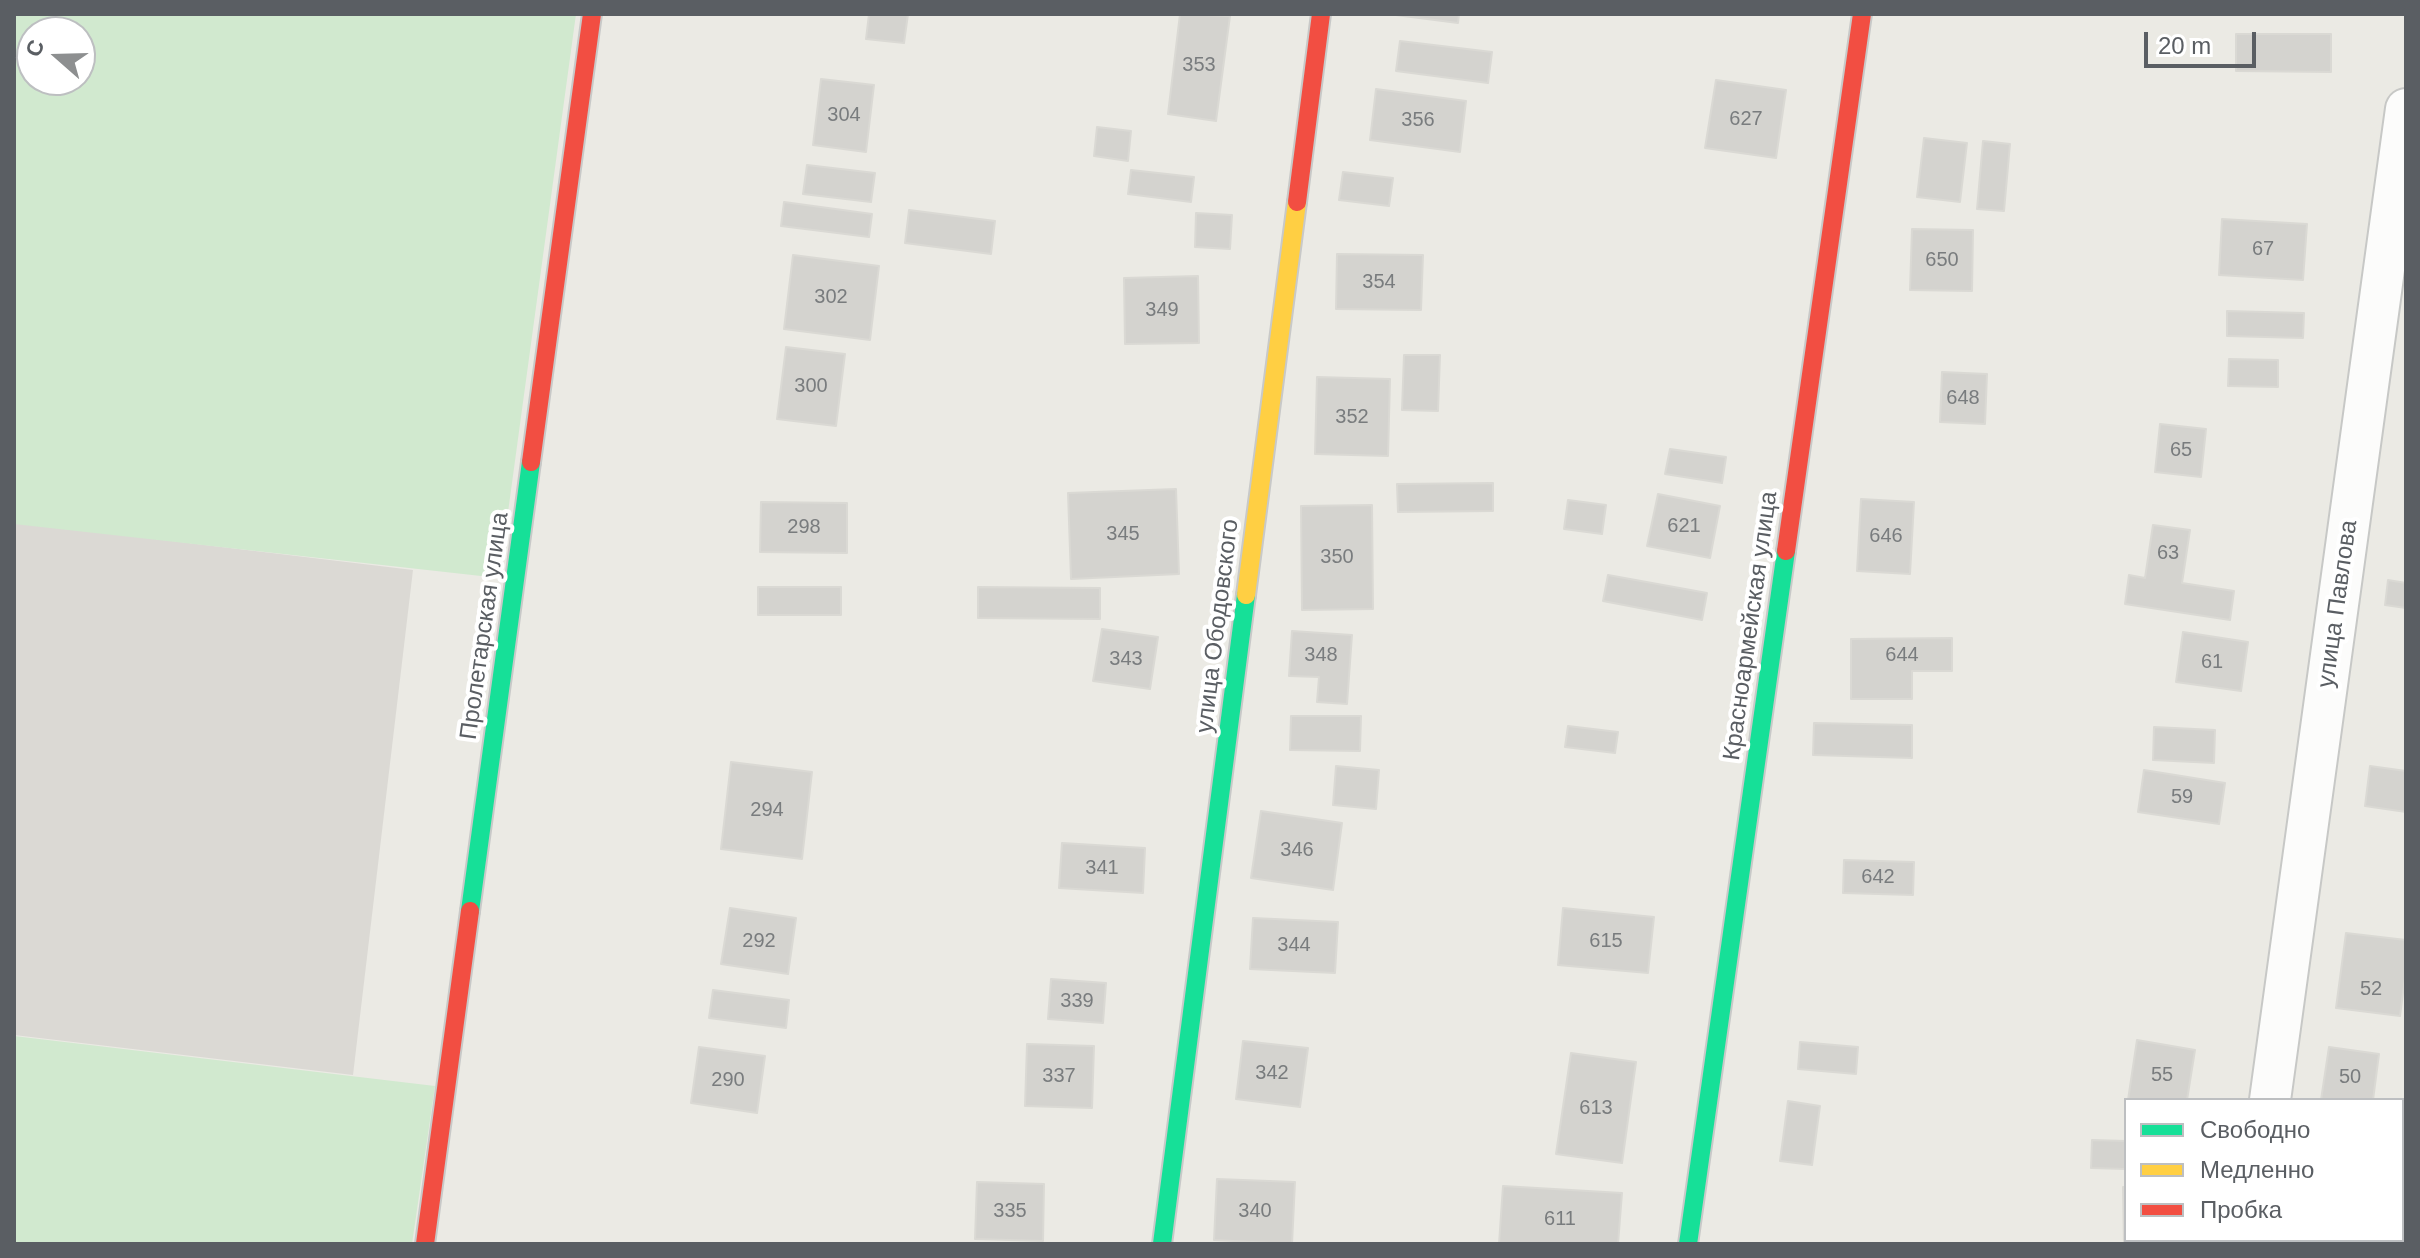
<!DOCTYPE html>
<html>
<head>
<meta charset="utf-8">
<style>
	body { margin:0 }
	#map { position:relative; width:2420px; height:1258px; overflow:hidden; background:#ebeae4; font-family:Helvetica,sans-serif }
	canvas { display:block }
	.frame { position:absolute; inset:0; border:16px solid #5a5e63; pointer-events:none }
	.legend { position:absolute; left:2124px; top:1098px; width:280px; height:144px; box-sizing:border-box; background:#fff; border:2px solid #bdbfc1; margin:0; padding:10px 14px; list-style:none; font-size:24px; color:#5a5e63 }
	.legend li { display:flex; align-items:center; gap:16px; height:40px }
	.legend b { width:40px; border:2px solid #bdbfc1 }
	.north { position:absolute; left:16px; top:16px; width:80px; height:80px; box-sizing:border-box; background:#fff; border:2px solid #bdbfc1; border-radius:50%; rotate:290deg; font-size:22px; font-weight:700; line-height:32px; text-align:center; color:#5a5e63 }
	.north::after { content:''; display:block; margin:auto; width:28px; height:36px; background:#8d8f90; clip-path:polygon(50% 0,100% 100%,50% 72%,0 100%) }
	.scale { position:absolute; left:2144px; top:32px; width:112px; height:36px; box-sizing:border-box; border:4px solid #5a5e63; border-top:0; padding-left:10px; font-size:24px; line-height:28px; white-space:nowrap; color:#5a5e63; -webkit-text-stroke:6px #fff; paint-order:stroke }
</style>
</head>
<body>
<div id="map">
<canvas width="2420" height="1258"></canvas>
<div class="frame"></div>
<ul class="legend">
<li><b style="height:10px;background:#16e098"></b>Свободно</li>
<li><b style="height:10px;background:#ffcf43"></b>Медленно</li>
<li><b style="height:10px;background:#f24e42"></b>Пробка</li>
</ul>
<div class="north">С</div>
<div class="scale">20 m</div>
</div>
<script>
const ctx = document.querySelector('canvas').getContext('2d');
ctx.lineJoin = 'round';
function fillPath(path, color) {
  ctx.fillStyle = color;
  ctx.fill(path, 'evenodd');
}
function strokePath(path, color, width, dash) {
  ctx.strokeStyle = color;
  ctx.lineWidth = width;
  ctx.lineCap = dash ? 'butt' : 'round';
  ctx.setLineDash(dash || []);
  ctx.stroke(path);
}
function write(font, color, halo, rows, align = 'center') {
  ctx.font = font + ' Helvetica,sans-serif';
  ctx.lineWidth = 8;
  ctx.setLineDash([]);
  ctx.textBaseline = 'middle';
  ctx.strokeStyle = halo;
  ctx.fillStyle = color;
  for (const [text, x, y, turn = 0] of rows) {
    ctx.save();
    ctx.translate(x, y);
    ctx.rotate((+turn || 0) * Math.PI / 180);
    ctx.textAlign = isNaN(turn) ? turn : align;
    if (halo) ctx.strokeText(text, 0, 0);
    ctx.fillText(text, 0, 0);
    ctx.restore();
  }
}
fillPath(new Path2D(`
	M14 522 413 570 353 1075 14 1035Z`), '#dbd9d4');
fillPath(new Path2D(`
	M14 14H576L499 578 14 524ZM32 32H80V80H32Z
	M14 1036 435 1086 412 1244H14Z`), '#d1e9cf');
const building = new Path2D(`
	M869 14H908L904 43 866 39Z
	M1180 14 1230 16 1216 121 1168 114Z
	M1388 14H1459L1458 23Z
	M2236 34H2331V72L2236 71Z
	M1400 41 1492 52 1488 83 1396 71Z
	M821 79 874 85 866 152 813 145Z
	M1716 80 1786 90 1776 158 1705 148Z
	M1376 89 1466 101 1460 152 1370 140Z
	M1097 127 1131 131 1128 161 1094 156Z
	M1924 138 1967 143 1960 202 1917 197Z
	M1983 141 2010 144 2004 211 1977 209Z
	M807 165 875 173 871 202 803 194Z
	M1131 170 1194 177 1191 202 1128 194Z
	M1343 172 1393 178 1389 206 1339 200Z
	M784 202 872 214 869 237 781 226Z
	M909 210 995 221 991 254 905 243Z
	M1196 213 1232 215 1230 249 1195 247Z
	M2222 219 2307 224 2303 280 2219 275Z
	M1912 229 1973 230 1972 291 1910 290Z
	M1337 254 1423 255 1421 310 1336 309Z
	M793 255 879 266 870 340 784 329Z
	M1198 276 1199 343 1125 344 1124 278Z
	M2227 311 2304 313 2303 338 2227 336Z
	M786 347 845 354 836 426 777 419Z
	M1404 355H1440L1438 411 1402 410Z
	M2229 359 2278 360V387L2228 386Z
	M1942 372 1987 374 1985 424 1940 422Z
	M1317 377 1390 379 1388 456 1315 454Z
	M2160 424 2206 429 2201 477 2155 472Z
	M1670 449 1726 457 1722 483 1665 474Z
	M1493 483V511L1398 512 1397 484Z
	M1176 489 1179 574 1071 579 1068 493Z
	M1658 494 1720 506 1710 558 1647 546Z
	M1861 499 1914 502 1910 574 1857 571Z
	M1568 500 1606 505 1602 534 1564 529Z
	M761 502 847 503V553L760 552Z
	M1372 505 1373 609 1302 610 1301 506Z
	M2153 525 2190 530 2182 583 2234 591 2230 620 2125 604 2129 575 2145 578Z
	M1608 575 1707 593 1702 620 1603 601Z
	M2388 580 2406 583V608L2385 605Z
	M758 587H841V615H758Z
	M978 587 1100 588V619L978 618Z
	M1102 629 1158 637 1150 689 1093 681Z
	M1292 631 1352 635 1347 704 1317 702 1319 677 1289 676Z
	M2183 632 2248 642 2241 691 2176 682Z
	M1952 638V671H1912V699H1851V639Z
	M1291 716H1361L1360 751 1290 750Z
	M1814 723 1912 725V758L1813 755Z
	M1568 726 1618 732 1615 753 1565 747Z
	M2154 727 2215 730 2214 763 2153 760Z
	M731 762 812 772 802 859 721 849Z
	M1336 766 1379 770 1376 809 1333 805Z
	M2370 766 2406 771V812L2365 806Z
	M2144 770 2225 783 2219 824 2138 812Z
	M1261 811 1342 823 1333 890 1251 878Z
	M1062 843 1145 848 1143 893 1059 888Z
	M1844 860 1914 862 1913 895 1843 893Z
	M730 908 796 918 788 974 721 964Z
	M1563 908 1654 917 1648 973 1558 965Z
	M1253 918 1338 922 1335 973 1250 969Z
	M2346 933 2406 940V970L2400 1016 2336 1008Z
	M1051 979 1106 983 1103 1023 1048 1019Z
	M713 990 789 1000 786 1028 709 1018Z
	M2137 1040 2195 1050 2187 1100H2128Z
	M1243 1041 1308 1048 1300 1107 1236 1099Z
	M1800 1042 1858 1047 1856 1074 1798 1069Z
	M1027 1044 1094 1046 1092 1108 1025 1106Z
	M699 1047 765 1056 757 1113 691 1103Z
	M2329 1047 2379 1054 2373 1100H2321Z
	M1571 1053 1636 1062 1622 1163 1556 1154Z
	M1788 1101 1820 1106 1812 1165 1780 1161Z
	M2092 1140 2126 1141V1169L2091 1168Z
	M1217 1179 1295 1182 1292 1244 1214 1240Z
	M977 1182 1044 1184 1043 1241 975 1239Z
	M1503 1186 1622 1193 1618 1244H1499Z
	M2123 1187H2126V1240H2163V1244H2124Z`);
fillPath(building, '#d4d3cf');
strokePath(building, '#dad9d4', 2);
const street = new Path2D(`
	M2270 1100 2406 109
	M2250 1244 2251 1240`);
const fast = new Path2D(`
	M470 911 531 462
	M1162 1244 1246 595
	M1688 1244 1786 551`);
const slow = new Path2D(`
	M1246 595 1297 202`);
const jam = new Path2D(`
	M1297 202 1321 14
	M531 462 592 14
	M1786 551 1862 14
	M425 1244 470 911`);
strokePath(street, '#c7c8c6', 44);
strokePath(fast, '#c8c9c8', 22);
strokePath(slow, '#c8c9c8', 22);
strokePath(jam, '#c8c9c8', 22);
strokePath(street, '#fcfcfb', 40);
strokePath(fast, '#16e098', 18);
strokePath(slow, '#ffcf43', 18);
strokePath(jam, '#f24e42', 18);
write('20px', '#797c7e', null, [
	["353",1199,65],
	["304",844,115],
	["627",1746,119],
	["356",1418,120],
	["67",2263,249],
	["650",1942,260],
	["354",1379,282],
	["302",831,297],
	["349",1162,310],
	["300",811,386],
	["648",1963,398],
	["352",1352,417],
	["65",2181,450],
	["621",1684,526],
	["298",804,527],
	["345",1123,534],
	["646",1886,536],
	["63",2168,553],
	["350",1337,557],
	["348",1321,655],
	["644",1902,655],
	["343",1126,659],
	["61",2212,662],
	["59",2182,797],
	["294",767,810],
	["346",1297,850],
	["341",1102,868],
	["642",1878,877],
	["292",759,941],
	["615",1606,941],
	["344",1294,945],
	["52",2371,989],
	["339",1077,1001],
	["342",1272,1073],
	["55",2162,1075],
	["337",1059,1076],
	["50",2350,1077],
	["290",728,1080],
	["613",1596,1108],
	["335",1010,1211],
	["340",1255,1211],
	["611",1560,1219]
]);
write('24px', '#5a5e63', '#fff', [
	["улица Павлова",2338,604,-82],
	["Пролетарская улица",485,626,-82],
	["улица Ободовского",1218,626,-83],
	["Красноармейская улица",1751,626,-82]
]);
</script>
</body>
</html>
